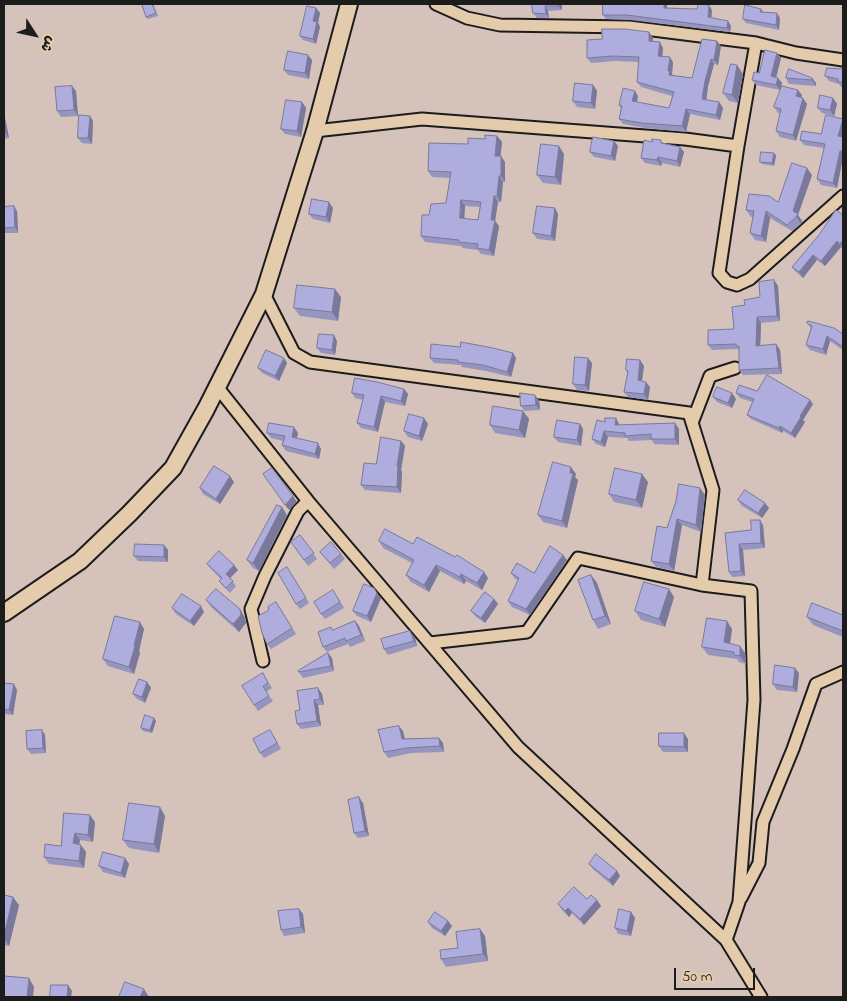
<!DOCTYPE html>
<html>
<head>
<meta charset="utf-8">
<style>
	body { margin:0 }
	#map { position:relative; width:847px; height:1001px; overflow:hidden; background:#d4c2bb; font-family:"Indie Flower","Playpen Sans Arabic",sans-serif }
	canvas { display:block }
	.frame { position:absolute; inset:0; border:5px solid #1c1c1c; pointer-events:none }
	.north { position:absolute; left:10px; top:10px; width:50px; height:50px; -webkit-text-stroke:4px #e4cbac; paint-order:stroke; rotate:125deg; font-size:14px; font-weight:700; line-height:20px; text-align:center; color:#1c1c1c }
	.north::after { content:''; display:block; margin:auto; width:18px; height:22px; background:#1c1c1c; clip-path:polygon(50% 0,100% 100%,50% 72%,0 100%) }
	.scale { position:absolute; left:674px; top:968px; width:81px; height:22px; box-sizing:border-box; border:2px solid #1c1c1c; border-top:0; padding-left:6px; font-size:15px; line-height:18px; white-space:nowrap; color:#1c1c1c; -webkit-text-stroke:4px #e4cbac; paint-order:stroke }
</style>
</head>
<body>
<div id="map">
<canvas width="847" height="1001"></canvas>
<div class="frame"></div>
<div class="north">ش</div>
<div class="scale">50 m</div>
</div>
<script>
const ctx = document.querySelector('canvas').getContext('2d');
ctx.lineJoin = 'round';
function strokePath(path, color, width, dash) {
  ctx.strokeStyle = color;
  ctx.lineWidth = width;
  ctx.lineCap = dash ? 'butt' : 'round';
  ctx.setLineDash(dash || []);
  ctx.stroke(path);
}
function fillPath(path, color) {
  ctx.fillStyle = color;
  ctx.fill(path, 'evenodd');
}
const street = new Path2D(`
	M436 4 467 18 500 25 629 27 756 43 796 53 843 60
	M315 131 422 119 685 139 738 146 756 43
	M738 146 719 273 727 282 737 285 750 279 843 196
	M264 294 294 353 310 362 689 413 713 490 702 585 578 558 527 632 430 643
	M218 388 308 501 518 747 726 940 761 997
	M692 423 710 376 735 368
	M702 585 751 591 754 700 739 902 726 940
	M263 661 251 609 265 576 298 511 308 501
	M741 898 759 863 763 822 793 749 816 684 843 672`);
const secondary = new Path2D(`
	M4 613 80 561 129 514 173 468 206 409 264 294 315 131 349 4`);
strokePath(street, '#1c1c1c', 15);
strokePath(secondary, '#1c1c1c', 20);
strokePath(street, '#e4cbac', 11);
strokePath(secondary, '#e4cbac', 16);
fillPath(new Path2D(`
	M153 4 158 16 148 19 146 17Z
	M532 4H562V10L548 11 549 18H537L533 13Z
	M603 4H667V8L712 10 711 18 728 21 731 26 730 32 630 20 606 19 603 15Z
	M316 8 320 13 318 23 320 27 316 44 303 40 300 36Z
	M761 9 764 12 780 18 779 30 746 23 743 19Z
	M649 32 653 38V42L663 48 662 56 673 62 672 74 673 76 692 78 721 46 718 65 714 64 708 86 706 100 719 102 723 108 720 120 690 114 686 132 645 128 623 124 619 119 621 109 619 105 638 96 637 102 669 108 672 96 641 87 637 82 639 62 616 61 591 63 587 58 602 39Z
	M777 53 781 58 776 77 782 83 780 90 756 85 752 80Z
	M312 60 309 79 288 75 284 70Z
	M843 69V88H842L839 84 829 81 825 76Z
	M743 74 738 103 729 101 723 93Z
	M786 78H812L816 83V86L789 84Z
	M593 85 597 91 595 109 577 107 573 101Z
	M72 86 76 91 78 116 61 117 57 111Z
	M802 95 801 98 807 104 796 141 780 137 776 131 780 113H778L774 107Z
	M833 98 837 104 834 116 822 113 818 108Z
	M302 102 306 108 301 137 285 134 281 129Z
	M4 113 9 138 4 139Z
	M90 116 93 121 92 144 82 143 78 138Z
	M843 119V157L837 188 821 185 817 179 824 148 804 145 800 140 821 134Z
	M497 136 502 142 500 156 505 162V182H503L501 202H498L495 221 499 226 494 256 481 254 478 250 463 248 461 246 425 242 421 236 429 215 446 203 450 178 432 177 428 171 468 144 485 139ZM465 206 480 207 478 220 464 219Z
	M664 143 680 147 684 152 680 167 662 163 661 166 645 163 641 158Z
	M618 146 615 161 594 157 590 152Z
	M774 153 776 156 774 166 762 164 760 162Z
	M564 154 561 185 543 183 537 175Z
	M812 175 798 215 802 221 801 224 792 231 770 218 766 242 755 240 750 233 753 217H751L746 210 778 202Z
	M4 207 17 211 18 233H4Z
	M333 208 330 223 313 219 309 214Z
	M558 214 555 241 537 239 533 233Z
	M843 215V249L841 247 825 266 817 260 803 278 796 272 792 267Z
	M774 280 778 286 780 321 761 323 760 346 776 344 780 350 782 374 743 375 739 370V351L738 349 712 350 708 345 734 329 745 305 760 297Z
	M341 297 338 321 300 316 294 308Z
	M807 323 843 334V350L830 341 826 355 810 350 806 345 811 328Z
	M337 341 335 355 321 353 317 348Z
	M513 353 516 358 511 377 486 371 462 367 461 365 434 363 430 358Z
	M640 360 644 366 642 381 650 387 648 400 628 397 624 392 628 373 626 370Z
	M287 363 279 381 262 373 258 368Z
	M592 363 589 391 577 390 573 384Z
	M404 389 408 394 405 406 385 402 378 432 361 428 357 423 363 400 355 398 352 393Z
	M757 391 813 404 803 420 805 422 795 438 783 431 782 433 751 419 747 415 752 402 740 398 736 393Z
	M732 393 736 399 732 408 717 402 713 397Z
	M539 400 540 410 524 411 521 406Z
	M523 411 529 419 525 438 495 433 490 425Z
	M424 418 428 424 422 441 408 437 404 431Z
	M616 418 619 425 679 429V445L654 444 652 440 629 441 627 438 608 437 605 447 596 444 592 439 605 422Z
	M580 424 583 429 581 446 558 442 554 437Z
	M267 433H298L297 438 321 449 319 459 286 451 282 445 283 441 271 438Z
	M401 441 405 446 401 470 402 472 401 493 365 490 361 485 376 464Z
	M576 474 575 477 578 480 567 528 543 522 538 515Z
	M234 482 220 504 203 494 200 488Z
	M648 482 642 508 614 502 609 494Z
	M705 495 701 532 682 525 674 571 656 567 651 561 667 528Z
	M738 500 769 508 762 518 742 506Z
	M287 515 259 571 253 568 247 560Z
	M763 525 765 548 743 550 745 576 732 577 729 572 725 533 751 530Z
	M300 535 317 559 308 566 291 542Z
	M379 541 413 544 488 578 482 590 466 581 464 584 440 571 429 592 411 582 406 575 412 563 383 548Z
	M164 545 168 550V562L138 561 134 556Z
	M320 552 341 554 345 559 334 569Z
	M563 555 567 560 530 615 512 607 508 601 518 580 515 579 511 573H534Z
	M207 564 238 570 230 578 236 586 230 593 223 586 219 581 221 579 211 569Z
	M291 573 309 603 300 609 296 604Z
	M591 575 597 583 611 624 598 629 593 620Z
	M337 596 344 608 325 619 321 614Z
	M674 597 665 627 641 620 635 611Z
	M381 598 371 622 357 616 353 611Z
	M494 599 498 604 485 623 475 616 471 611Z
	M206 600 240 609 245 618 246 623 239 632 212 608Z
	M172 608 204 612 194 626 176 614Z
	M280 608 296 634 271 649 267 644Z
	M843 615V637L813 625 807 617Z
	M355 621 359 626 365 641 350 647 348 644 327 652 323 647 333 630Z
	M144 629 139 651 140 653 134 674 108 666 103 659Z
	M732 629 730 644 745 653 746 664 739 662 737 659 708 655 702 647Z
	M415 638 417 646 388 655 384 649Z
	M328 653 332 658 334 671 303 678 298 671Z
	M263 673 272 688 266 692 273 701 258 711 254 705Z
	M799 673 797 692 777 690 773 684Z
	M147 682 151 688 145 703 137 699 133 694Z
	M4 683 17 690 13 715 4 714Z
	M318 688 322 694 324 705H318L321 726 301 729 297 724 300 710Z
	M154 718 156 721 152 733 143 731 141 728Z
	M42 730 45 735 46 753 31 754 27 749Z
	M403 731 405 739 439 738 443 743 444 752 411 753 388 758 384 752Z
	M274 736 281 749 264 758 260 753Z
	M688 739V752H663L659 746Z
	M363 803 369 836 358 838 354 833Z
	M64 813 95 822 93 842 80 840 79 844 86 852 84 868 49 864 44 857 61 846Z
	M165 816 159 853 129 848 123 840Z
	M125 858 129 864 125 878 103 872 99 866Z
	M589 864 617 871 620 876 613 886 593 869Z
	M4 895 19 905 9 946 4 945Z
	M587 899 597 900 601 906 584 925 572 913 569 917 562 910 558 904Z
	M299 909 303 914 305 933 284 936 281 930Z
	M631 912 635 918 631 936 618 934 615 928Z
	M448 921 452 926 445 936 432 928 428 922Z
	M480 929 485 936 488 961 446 967 441 959 458 948Z`), '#9695bf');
fillPath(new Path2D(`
	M559 4H562V10L559 6Z
	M664 4H667V12L664 8Z
	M709 5 712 10 711 22 708 17Z
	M545 6 548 11 549 18 546 14Z
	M316 8 320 13 318 23 320 27 316 44 313 39V21Z
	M777 13 780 18 779 30 776 25Z
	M728 21 731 26 730 32 727 28Z
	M649 32 653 38V47L649 41Z
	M717 41 721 46 718 65 714 60Z
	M660 42 663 48 662 61 658 56Z
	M777 53 781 58 775 82 771 76Z
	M308 55 312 60 309 79 305 73Z
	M670 57 673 62 672 74 673 76 669 75 668 71Z
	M711 59 714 64 708 86 706 104 702 99 705 81Z
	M737 65 743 74 738 103 732 95Z
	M778 78 782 83 780 90 776 85Z
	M812 78 816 83V86L812 80Z
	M593 85 597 91 595 109 591 103Z
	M72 86 76 91 78 116 74 110Z
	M798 90 802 95 800 102 796 96Z
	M635 91 638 96 636 106 632 101Z
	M803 98 807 104 796 141 793 135Z
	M833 98 837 104 834 116 830 110Z
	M302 102 306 108 301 137 297 131Z
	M719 102 723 108 720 120 716 115Z
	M686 109 690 114 686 132 682 126Z
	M4 113 9 138 5 132 4 127Z
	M90 116 93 121 92 144 88 138Z
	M843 119V137L838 136Z
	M497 136 502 142 500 162 495 156Z
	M614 141 618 146 615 161 611 156Z
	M559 146 564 154 561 185 555 177Z
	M680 147 684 152 680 167 677 161Z
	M840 151 843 155V157L837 188 833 183Z
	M774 153 776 156 774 166 772 163Z
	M501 156 505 162V182L501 176Z
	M658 157 662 163 661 166 657 160Z
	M807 168 812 175 798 215 802 221 801 224 793 211Z
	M499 176 503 182 501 202 497 196Z
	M494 196 498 202 495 221 499 226 494 256 489 250 491 220Z
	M461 200 465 206 464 224 460 218Z
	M329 202 333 208 330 223 326 217Z
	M14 206 17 211 18 233 15 227Z
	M555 208 558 214 555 241 551 236Z
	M766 211 770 218 766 242 761 236Z
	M837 241 841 247 825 266 821 261Z
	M841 242 843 245V248L840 244Z
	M813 255 817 260 803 278 799 272Z
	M774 280 778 286 780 321 777 316Z
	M335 289 341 297 338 321 332 312Z
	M757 317 761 323 760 352 756 346Z
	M334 335 337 341 335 355 332 350Z
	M827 336 830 341 826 355 823 349Z
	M776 344 780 350 782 374 779 368Z
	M513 353 516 358 511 377 507 372Z
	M284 358 287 363 279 381 275 376Z
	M588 358 592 363 589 391 585 385Z
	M640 360 644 366 641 386 638 380Z
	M646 382 650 387 648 400 644 394Z
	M404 389 408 394 405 406 401 401Z
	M732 393 736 399 732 408 728 403Z
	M535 395 539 400 540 410 536 405Z
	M381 396 385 402 378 432 374 427Z
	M810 400 813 404 803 420 805 422 795 438 791 433 800 416Z
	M523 411 529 419 525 438 519 430Z
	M424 418 428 424 422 441 419 436Z
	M616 418 619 424V430L615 425Z
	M675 423 679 429V445L675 439Z
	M580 424 583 429 581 446 577 440Z
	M780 426 783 431 782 433 779 428Z
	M294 427 298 433 296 442 292 437Z
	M604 431 608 437 605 447 601 442Z
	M401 441 405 446 401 470 402 472 401 493 397 487V466Z
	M318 443 321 449 319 459 315 454Z
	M571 467 576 474 575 477 578 480 567 528 562 521Z
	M642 474 648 482 642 508 636 500Z
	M230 476 234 482 220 504 216 499Z
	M700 488 705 495 701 532 696 525Z
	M293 496 297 502 289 510 285 505Z
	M765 503 769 508 762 518 758 513Z
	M282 507 287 515 259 571 253 563Z
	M677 519 682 525 674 571 669 564Z
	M760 520 763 525 765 548 761 543Z
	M739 544 743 550 745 576 741 571Z
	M164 545 168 550V562L164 557Z
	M563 555 567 560 530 615 526 609Z
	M234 565 238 570 229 579 226 574Z
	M436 565 440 571 429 592 424 585Z
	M484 572 488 578 482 590 477 583Z
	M461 574 466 581 464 584 460 577Z
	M591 575 597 583 611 624 605 616Z
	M669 589 674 597 665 627 659 619Z
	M377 593 381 598 371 622 367 616Z
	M494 599 498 604 485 623 481 618Z
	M201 606 204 612 194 626 190 621Z
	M240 609 245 618 246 623 239 632 233 624Z
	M355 621 359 626 365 641 361 635Z
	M727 621 732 629 729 650 724 642Z
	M140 622 144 629 139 651 140 653 134 674 129 667Z
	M411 632 415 638 417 646 414 641Z
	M740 646 745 653 746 664 740 656Z
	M328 653 332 658 334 671 331 666Z
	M795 668 799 673 797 692 793 687Z
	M147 682 151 688 145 703 142 697Z
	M14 684 17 690 13 715 9 710Z
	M318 688 322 694 324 705 320 699Z
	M314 700 318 705 321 726 317 721Z
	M154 718 156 721 152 733 150 730Z
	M399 726 403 731 406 745 402 739Z
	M42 730 45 735 46 753 43 748Z
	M684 733 688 739V752L684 747Z
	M439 738 443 743 444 752 440 746Z
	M359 797 363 803 369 836 365 831Z
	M160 807 165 816 159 853 154 844Z
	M90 815 95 822 93 842 88 835Z
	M75 833 80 840 78 850 73 843Z
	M81 845 86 852 84 868 79 861Z
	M125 858 129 864 125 878 121 873Z
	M617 871 620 876 613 886 609 880Z
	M13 897 19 905 9 946 4 938V936Z
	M597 900 601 906 584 925 580 919Z
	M568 908 572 913 569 917 565 911Z
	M299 909 303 914 305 933 301 927Z
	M631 912 635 918 631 936 627 931Z
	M448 921 452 926 445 936 441 931Z
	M480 929 485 936 488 961 483 954Z
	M29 978 34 987 33 997H27Z
	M68 985 72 991 71 997H67Z
	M144 989 149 997H140Z`), '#7a799b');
const building = new Path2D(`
	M146 4H152L156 13 146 17 142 5Z
	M532 4H559V6H545L546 14 533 13Z
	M603 4H664V8L697 9 698 4 709 5 708 17 728 21 727 28 627 15H603Z
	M745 5 761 9 760 12 777 13 776 25 743 19Z
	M307 6 316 8 313 21 317 22 313 39 300 36Z
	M602 29H625L649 32V41L660 42 658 56 670 57 668 71H670L669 75 692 78 702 39 717 41 714 60 711 59 705 81 702 99 719 102 716 115 686 109 682 126 642 123 619 119 622 106 619 105 623 88 635 91 632 101 669 108 674 92 637 82 639 57 612 56 587 58V40L602 39Z
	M765 50 777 53 771 76 778 78 776 85 752 80 754 72 759 73Z
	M288 51 308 55 305 73 284 70Z
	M731 64 737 65 732 95 723 93Z
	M827 68 843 69V82H838V79L825 76Z
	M789 69 812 78V80L786 78Z
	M575 83 593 85 591 103 573 101Z
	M72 86 74 110 57 111 55 87Z
	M782 86 798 90 796 96 803 98 793 135 776 131 781 109 774 107Z
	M820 95 833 98 830 110 818 108Z
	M286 100 302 102 297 131 281 129Z
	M79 115 90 116 88 138H78Z
	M826 115 843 119 838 136 843 137V151H840L833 183 817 179 825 144 800 140 802 131 821 134Z
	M485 135 497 136 495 156H501V176H499L497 196H494L491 220H495L489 250 477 248 478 244 459 242V240L421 236 422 215H429L431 204 446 203 451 172 428 171 429 143 468 144V138L485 139ZM461 200 481 202 478 220 460 218Z
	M593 137 614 141 611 156 590 152Z
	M652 139 661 140V143L680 147 677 161 658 157 657 160 641 158 644 140 652 142Z
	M541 144 559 146 555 177 537 175Z
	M761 152 774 153 772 163 760 162Z
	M792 163 807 168 793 211 798 214 796 217 787 225 766 211 761 236 750 233 754 211 746 210 749 194 769 196 778 202Z
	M312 199 329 202 326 217 309 214Z
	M14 206 15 227 4 228V207Z
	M537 206 555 208 551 236 533 233Z
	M836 210 843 215V243L841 242 840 244 837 241 821 261 813 255 799 272 792 267 819 235Z
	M774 280 777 316 757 317 756 346 776 344 779 368 739 370V346H736V344L708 345V330L734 329 732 307 745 305 744 300 760 297 759 282Z
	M297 285 335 289 332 312 294 308Z
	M808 321 834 328 843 334V347L827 336 823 349 806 345 812 326 807 323Z
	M319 334 334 335 332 350 317 348Z
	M461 342 493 348 513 353 507 372 483 365 458 362V360L430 358 431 344 460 347Z
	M266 350 284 358 275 376 258 368Z
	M575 357 588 358 585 385 573 384Z
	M627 359 640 360 638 380 646 382 644 394 624 392 628 371 626 370Z
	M767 375 810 400 800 416 801 417 791 433 780 426 779 428 747 415 754 399 736 393 739 385 757 391Z
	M355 378 377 382 404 389 401 401 381 396 374 427 357 423 364 395 352 393Z
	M717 387 732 393 728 403 713 397Z
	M520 393 535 395 536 405 521 406Z
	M493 406 523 411 519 430 490 425Z
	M409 414 424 418 419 436 404 431Z
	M605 418H616L615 425 675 423V439H651V434L625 436V433L604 431 601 442 592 439 597 420 605 422Z
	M557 420 580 424 577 440 554 437Z
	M269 423 294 427 292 437 318 443 315 454 282 445 285 436 267 433Z
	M381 437 401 441 397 466H398L397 487 361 485 364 463 376 464Z
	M553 462 571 467 570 473H573L562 521 538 515Z
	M214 466 230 476 216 499 200 488Z
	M272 468 293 496 285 505 263 474Z
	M615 468 642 474 636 500 609 494Z
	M679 484 700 488 696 525 677 519 669 564 651 561 657 526 667 528 676 501Z
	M745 490 765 503 758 513 738 500Z
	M277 505 282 507 253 563 247 560Z
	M751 520H760L761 543 739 544 741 571 729 572 725 533 751 530Z
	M385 529 413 544 417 537 455 557 457 555 484 572 477 583 461 574 460 577 436 565 424 585 406 575 414 560 379 541Z
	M300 535 314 553 304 560 291 542Z
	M331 542 341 554 330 563 320 552Z
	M135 544 164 545V557L134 556Z
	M550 546 563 555 526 609 508 601 519 578 511 573 517 563 534 573Z
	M219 551 234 565 226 574 233 581 226 588 219 581 222 578 207 564Z
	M287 567 306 598 296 604 278 573Z
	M591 575 605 616 593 620 578 580Z
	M644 582 669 589 659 619 635 611Z
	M364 584 374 588 377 593 367 616 353 611Z
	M216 589 240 609 241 615 233 624 206 600Z
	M333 590 340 602 321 614 314 602Z
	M485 592 494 599 481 618 471 611Z
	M182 594 201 606 190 621 172 608Z
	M276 602 292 628 267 644 262 633 258 616 269 610 268 607Z
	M812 603 843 615V631L807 617Z
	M115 616 140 622 134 645 135 646 129 667 103 659Z
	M707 618 727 621 724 642 740 646V656L734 655V652L702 647Z
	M355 621 361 635 346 641 345 638 323 647 318 632 331 627 332 630Z
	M410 631 414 641 384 649 381 639Z
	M328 653 331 666 299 672 298 671Z
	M775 665 795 668 793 687 773 684Z
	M263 673 268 683 263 686 269 696 254 705 242 686Z
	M139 679 147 682 142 697 133 694Z
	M4 683 14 684 9 710 4 709Z
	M318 688 320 699 314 700 317 721 297 724 295 711 300 710 297 691Z
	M145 715 154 718 150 730 141 728Z
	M399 726 402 739 439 738 440 746 407 748 384 752 378 730Z
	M42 730 43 748 27 749 26 731Z
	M270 730 277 743 260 753 253 739Z
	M659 733H684V747L659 746Z
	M359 797 365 831 354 833 348 800Z
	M129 803 160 807 154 844 123 840Z
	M64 813 90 815 88 835 75 833 73 843 81 845 79 861 44 857 45 844 61 846Z
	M103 852 125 858 121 873 99 866Z
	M596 854 617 871 609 880 589 864Z
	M574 887 587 899 591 895 597 900 580 919 568 908 565 911 558 904Z
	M4 895 13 897 4 936Z
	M299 909 301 927 281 930 278 911Z
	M619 909 631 912 627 931 615 928Z
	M435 912 448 921 441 931 428 922Z
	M480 929 483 954 441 959 440 950 458 948 456 932Z
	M4 976 29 978 27 997H4Z
	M125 982 144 989 140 997H119Z
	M51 985H68L67 997H50Z`);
fillPath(building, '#afadde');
strokePath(building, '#7a799b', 1);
</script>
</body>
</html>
